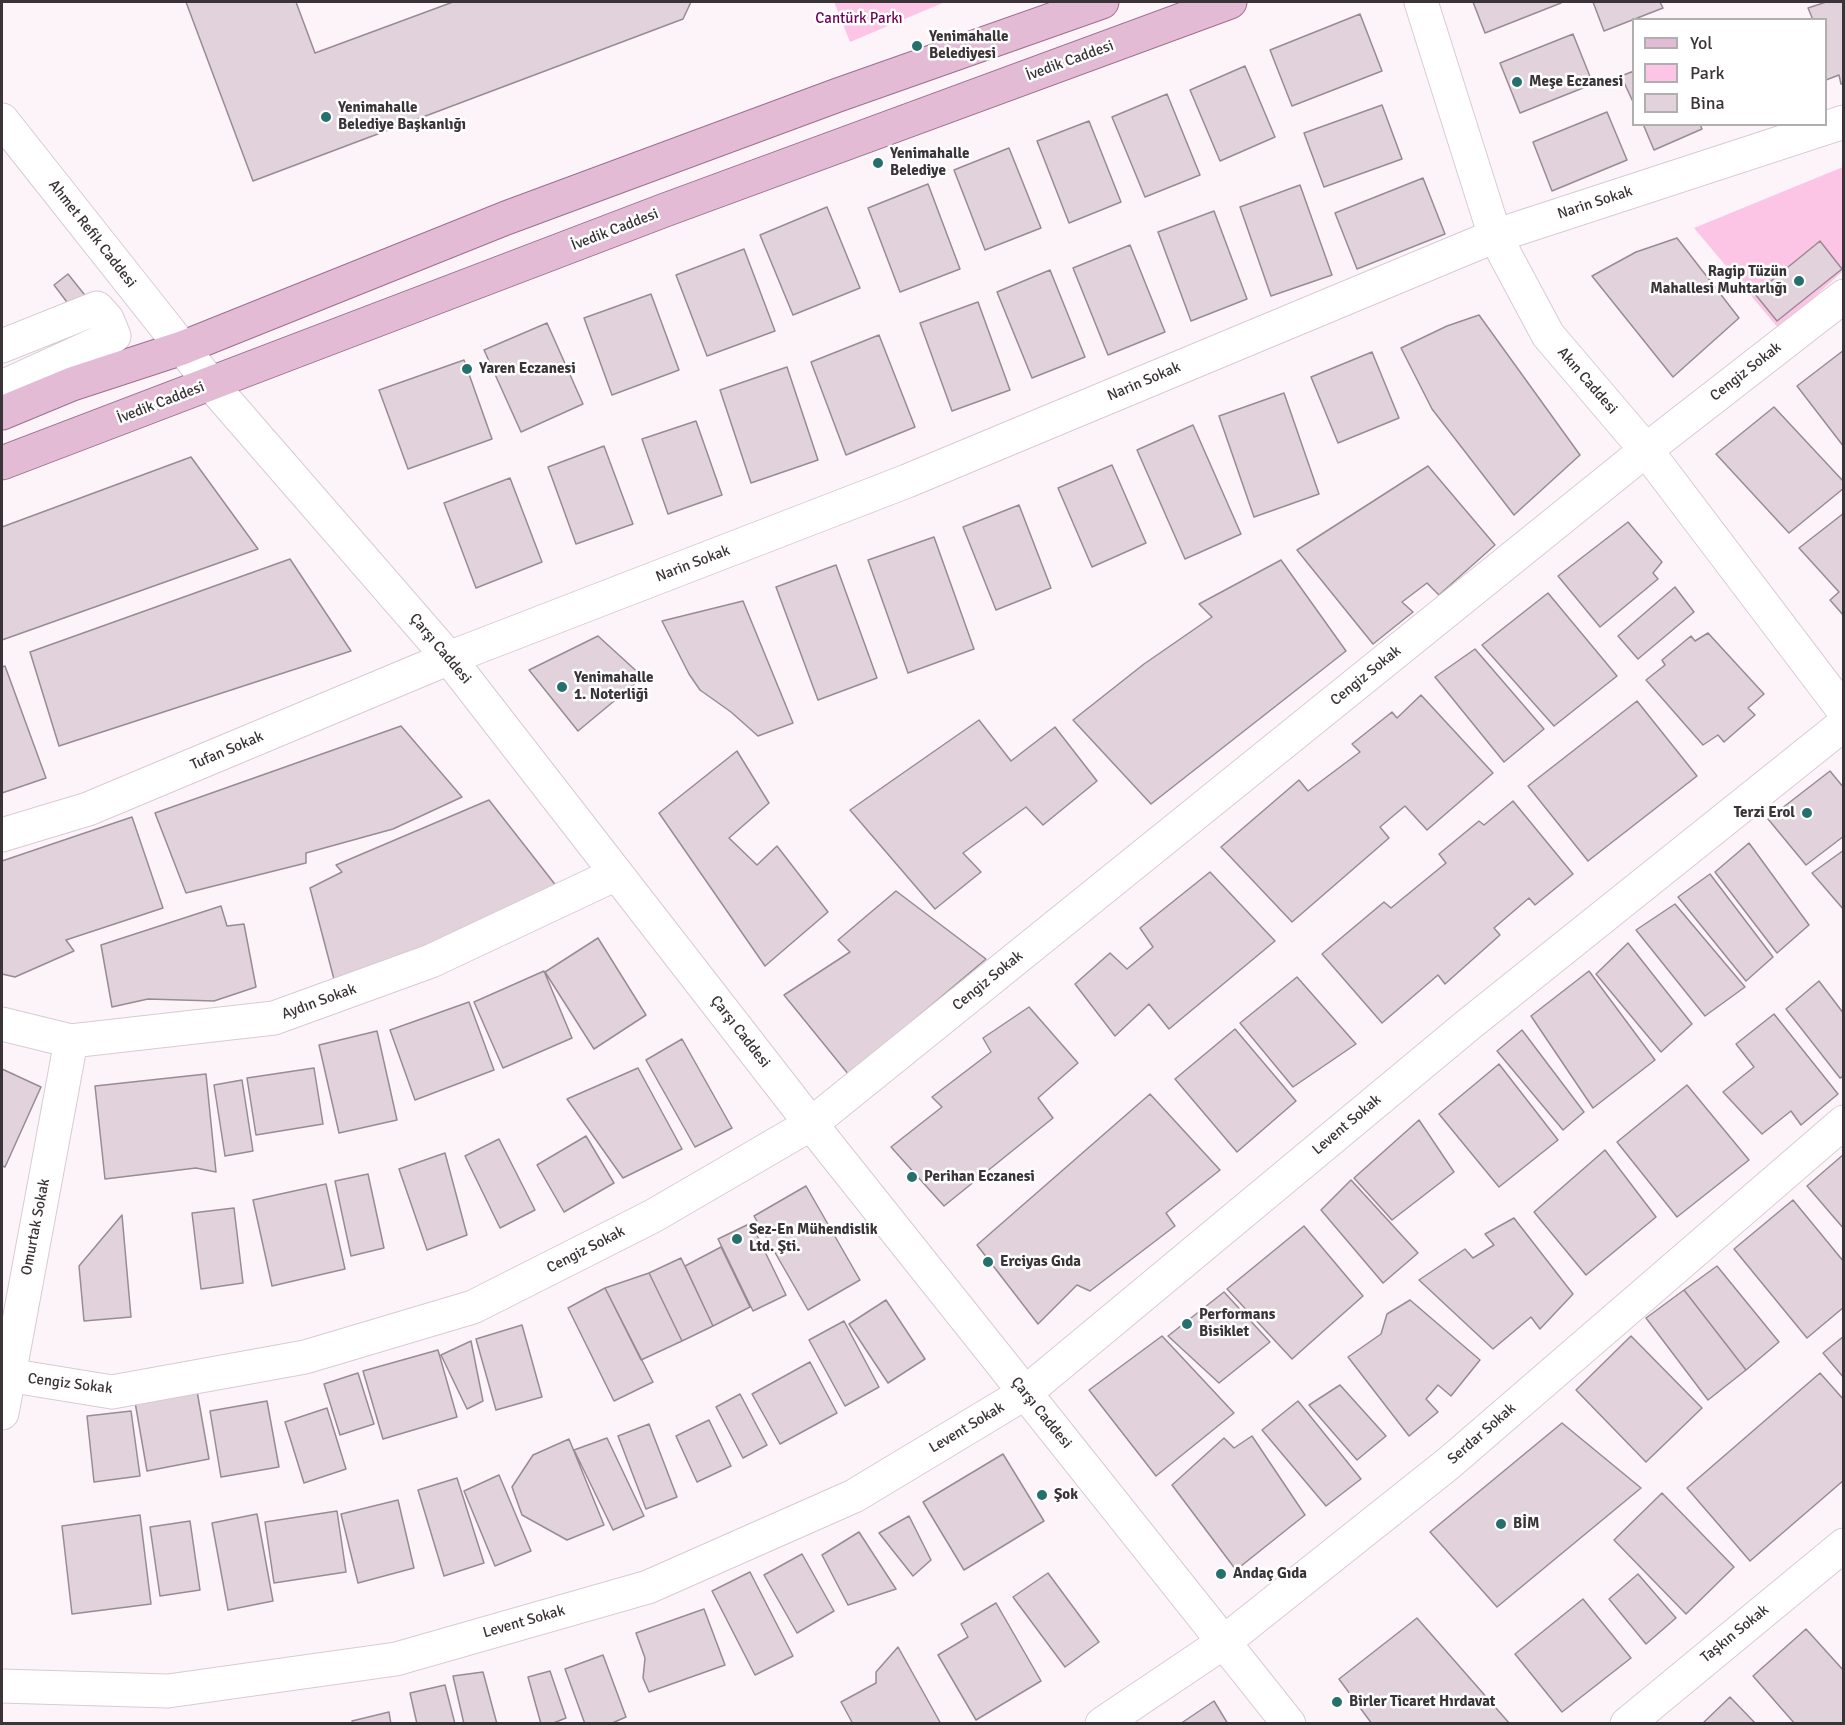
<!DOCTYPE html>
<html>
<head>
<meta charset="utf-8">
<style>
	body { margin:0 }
	#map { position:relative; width:1845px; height:1725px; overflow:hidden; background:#fdf4fa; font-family:Signika,sans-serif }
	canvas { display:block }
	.frame { position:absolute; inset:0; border:3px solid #3a3438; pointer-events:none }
	.legend { position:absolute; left:1632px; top:18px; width:195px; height:108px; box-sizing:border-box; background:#fff; border:2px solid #b0aeaf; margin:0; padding:8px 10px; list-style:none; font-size:18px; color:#3a3438 }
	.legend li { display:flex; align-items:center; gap:12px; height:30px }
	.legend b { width:30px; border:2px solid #b0aeaf }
</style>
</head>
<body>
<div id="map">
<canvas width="1845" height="1725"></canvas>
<div class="frame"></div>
<ul class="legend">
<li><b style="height:8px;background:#e4bbd5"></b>Yol</li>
<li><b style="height:16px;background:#fcc5e6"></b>Park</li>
<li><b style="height:16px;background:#e1d2db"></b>Bina</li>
</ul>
</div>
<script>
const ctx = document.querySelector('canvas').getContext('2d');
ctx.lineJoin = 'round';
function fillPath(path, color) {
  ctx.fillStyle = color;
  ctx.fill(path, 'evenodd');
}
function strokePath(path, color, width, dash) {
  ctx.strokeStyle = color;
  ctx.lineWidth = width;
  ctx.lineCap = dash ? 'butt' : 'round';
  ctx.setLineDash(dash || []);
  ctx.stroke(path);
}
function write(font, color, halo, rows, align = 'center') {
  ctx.font = font + ' Signika,sans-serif';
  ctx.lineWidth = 5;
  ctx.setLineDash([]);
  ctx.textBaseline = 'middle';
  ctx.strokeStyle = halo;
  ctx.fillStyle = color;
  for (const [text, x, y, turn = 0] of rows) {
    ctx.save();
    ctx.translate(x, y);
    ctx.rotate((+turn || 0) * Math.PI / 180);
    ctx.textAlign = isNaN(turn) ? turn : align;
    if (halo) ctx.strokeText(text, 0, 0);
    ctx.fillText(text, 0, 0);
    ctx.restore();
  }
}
fillPath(new Path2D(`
	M834 2H945L850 42Z
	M1843 167V271L1779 329 1694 228Z`), '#fcc5e6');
const building = new Path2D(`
	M186 2H296L315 53 453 2H691L683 19 253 181Z
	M1473 2H1561V3L1485 33Z
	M1593 2H1660L1663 8 1604 31Z
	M1826 2H1842L1844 4V83L1841 84 1839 75 1826 80V20H1813L1808 8Z
	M1360 14 1382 71 1292 106 1270 50Z
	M1573 34 1593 84 1520 113 1500 63Z
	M1245 66 1275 137 1220 161 1190 90Z
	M1634 71V104L1621 76Z
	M1167 94 1200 175 1145 197 1112 117Z
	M1382 105 1402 159 1324 187 1304 133Z
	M1607 112 1627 160 1552 191 1533 142Z
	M1089 121 1121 202 1069 223 1037 141Z
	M1643 124H1700L1702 129 1654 150Z
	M1009 148 1041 228 985 250 954 170Z
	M1423 178 1445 234 1357 269 1335 213Z
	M928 184 960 269 900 292 868 208Z
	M1300 185 1332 275 1271 296 1240 207Z
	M827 207 860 288 793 315 760 235Z
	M1214 211 1247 299 1191 321 1158 232Z
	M1677 238 1739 318 1673 377 1592 276 1636 252Z
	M1820 241 1842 269 1777 321 1755 294Z
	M1130 245 1165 332 1108 355 1073 268Z
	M744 249 775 331 707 356 676 275Z
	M1050 270 1085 357 1032 378 997 292Z
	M68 274 88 299 73 310 54 285Z
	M651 294 679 370 612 395 584 318Z
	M978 302 1010 390 952 411 920 323Z
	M1479 315 1580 455 1514 515 1432 409 1401 348 1447 326Z
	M547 323 583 404 521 432 484 350Z
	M879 335 915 427 846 455 811 362Z
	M1844 350V447L1797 386Z
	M1372 352 1399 418 1338 443 1311 377Z
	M464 360 492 439 408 469 379 390Z
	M787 367 818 460 751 483 720 390Z
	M1284 393 1319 494 1254 517 1219 416Z
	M1774 407 1844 482V488L1789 533 1716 454Z
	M696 421 722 495 668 514 642 439Z
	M1193 425 1241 534 1185 559 1137 450Z
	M604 446 633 524 576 544 548 467Z
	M191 457 258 549 2 640V527Z
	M1112 465 1146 543 1092 567 1058 488Z
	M1428 466 1495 545 1439 595 1427 583 1402 602 1413 612 1373 644 1297 550Z
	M510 478 542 562 476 588 444 503Z
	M1019 505 1051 588 996 610 963 527Z
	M1844 513V616L1830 600 1839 592 1799 548Z
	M1628 522 1662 562 1653 573 1658 579 1600 627 1558 576Z
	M934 537 974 649 908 673 868 560Z
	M290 559 351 651 59 746 30 652Z
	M1281 560 1346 651 1151 804 1073 720 1144 664 1212 617 1199 604Z
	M836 565 877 678 818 700 776 587Z
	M1675 587 1694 612 1638 659 1618 636Z
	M1548 593 1617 676 1554 726 1482 645Z
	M743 601 793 723 758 736 731 712 700 690 689 674 662 621Z
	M1708 633 1764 694 1748 708 1755 715 1724 742 1718 735 1703 745 1646 680 1665 665 1662 660 1691 636 1695 641Z
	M598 636 643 677 578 731 529 670Z
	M1475 649 1544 729 1504 762 1435 677Z
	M5 666 46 778 2 793V667Z
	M1421 695 1493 773 1427 830 1405 806 1380 827 1389 838 1292 922 1221 847 1299 780 1308 791 1360 752 1352 744 1392 712 1397 718Z
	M1637 701 1697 776 1588 861 1528 786Z
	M979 720 1011 761 1055 727 1097 781 1043 825 1026 807 963 853 981 872 935 909 850 810Z
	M401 726 462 797 393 829 306 853V863L186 893 155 813Z
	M737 751 769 803 729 838 757 865 777 846 828 912 765 966 659 813Z
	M1830 771 1844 788V836L1806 865 1768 819Z
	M489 800 561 892 335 983 310 888 342 872 336 865Z
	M1513 801 1573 874 1535 905 1529 898 1494 928 1500 935 1445 984 1438 975 1382 1023 1322 954 1384 902 1391 908 1446 863 1439 854 1479 821 1484 825Z
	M132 817 163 908 66 940 74 951 15 977 2 974V861Z
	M1749 843 1809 925 1777 953 1715 872Z
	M1844 850V910L1812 873Z
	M1210 872 1275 941 1169 1029 1149 1004 1115 1036 1075 984 1110 953 1127 969 1153 947 1140 928Z
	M1710 874 1773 957 1746 981 1678 897Z
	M896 891 986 959 849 1075 784 995 850 952 838 940Z
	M1675 904 1745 987 1705 1016 1636 930Z
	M221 906 227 926 244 924 256 987 214 1001 148 999 112 1007 101 945Z
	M598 938 646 1015 594 1049 545 972Z
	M1628 943 1692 1024 1661 1052 1596 974Z
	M544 971 572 1038 503 1068 474 1002Z
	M1589 971 1655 1060 1593 1108 1531 1016Z
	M1297 977 1356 1044 1293 1087 1240 1023Z
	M1819 981 1844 1014V1076L1840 1078 1786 1009Z
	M469 1002 494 1070 415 1100 390 1030Z
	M1029 1007 1078 1063 1038 1098 1053 1118 944 1206 891 1147 942 1107 932 1097 991 1052 983 1038Z
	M1774 1014 1838 1094 1801 1125 1791 1111 1762 1134 1723 1092 1754 1067 1736 1044Z
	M1235 1029 1296 1101 1237 1152 1175 1079Z
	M1522 1030 1584 1112 1563 1130 1497 1051Z
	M377 1031 397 1120 339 1133 319 1045Z
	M682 1039 732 1128 695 1147 646 1060Z
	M1499 1064 1558 1140 1499 1187 1439 1114Z
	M314 1068 323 1124 256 1135 247 1078Z
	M638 1068 682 1149 623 1178 567 1099Z
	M2 1069 41 1087 5 1167 2 1166Z
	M206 1074 216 1172 196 1168 105 1179 95 1086Z
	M242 1080 253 1151 225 1156 214 1085Z
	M1687 1085 1749 1160 1677 1217 1617 1142Z
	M1150 1094 1220 1170 1166 1213 1175 1226 1090 1291 1077 1285 1038 1324 977 1245Z
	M1419 1120 1454 1172 1392 1220 1354 1178Z
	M586 1136 614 1183 564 1212 537 1165Z
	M499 1139 535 1210 500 1228 465 1156Z
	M1605 1150 1656 1217 1586 1275 1534 1212Z
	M445 1153 467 1235 427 1250 399 1169Z
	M1844 1154V1229L1807 1186Z
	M368 1174 384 1248 351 1256 335 1181Z
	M1351 1180 1418 1253 1383 1283 1321 1210Z
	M326 1184 345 1269 272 1286 253 1200Z
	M806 1186 860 1280 808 1310 754 1216Z
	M1793 1200 1844 1262V1307L1807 1338 1734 1249Z
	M234 1208 243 1283 201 1289 192 1213Z
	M122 1215 131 1317 84 1321 79 1266Z
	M1514 1218 1573 1294 1540 1329 1531 1317 1493 1349 1419 1280 1465 1249 1473 1258 1494 1245 1485 1234Z
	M751 1223 786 1295 753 1311 718 1239Z
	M1304 1226 1363 1296 1292 1359 1227 1289Z
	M721 1247 750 1307 713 1326 685 1266Z
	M681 1258 713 1326 682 1341 649 1273Z
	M1717 1266 1779 1342 1746 1370 1684 1290Z
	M649 1273 682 1341 641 1360 605 1288Z
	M605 1288 653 1382 614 1401 568 1308Z
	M1684 1290 1746 1370 1708 1400 1646 1318Z
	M1224 1292 1270 1342 1219 1383 1168 1336Z
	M886 1300 925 1359 888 1383 849 1324Z
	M1410 1300 1480 1360 1451 1396 1438 1385 1426 1399 1438 1412 1409 1436 1348 1357 1381 1334 1387 1314Z
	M844 1321 879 1387 845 1406 809 1340Z
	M522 1325 542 1397 496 1410 476 1339Z
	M1162 1336 1234 1413 1156 1476 1089 1390Z
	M1631 1336 1702 1408 1646 1462 1576 1390Z
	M1844 1336V1378L1823 1353Z
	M471 1341 483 1401 467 1409 441 1355Z
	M438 1350 457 1417 383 1439 363 1371Z
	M810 1362 837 1413 780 1444 752 1394Z
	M358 1373 374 1424 340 1435 324 1384Z
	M1820 1373 1844 1400V1480L1750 1561 1687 1488Z
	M1340 1385 1386 1436 1357 1460 1309 1405Z
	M197 1391 209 1459 147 1471 135 1402Z
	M740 1394 767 1445 743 1458 716 1407Z
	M267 1401 279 1467 221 1477 210 1411Z
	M1298 1401 1361 1479 1326 1506 1262 1430Z
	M327 1408 346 1469 304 1483 285 1422Z
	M131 1411 140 1476 94 1482 87 1416Z
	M709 1420 731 1466 697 1482 676 1436Z
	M1562 1423 1641 1488 1497 1607 1430 1532Z
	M649 1424 677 1497 646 1509 618 1436Z
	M1252 1436 1305 1515 1236 1570 1172 1485 1224 1438 1234 1448Z
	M607 1438 644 1516 613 1530 574 1450Z
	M569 1439 604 1525 567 1540 522 1515 512 1487 533 1455Z
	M1003 1454 1044 1521 964 1570 923 1502Z
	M499 1475 531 1551 495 1566 464 1491Z
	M457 1478 484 1563 444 1576 418 1490Z
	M1662 1493 1734 1567 1686 1614 1614 1540Z
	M398 1500 414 1568 358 1583 341 1514Z
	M337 1511 346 1572 274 1583 265 1522Z
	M257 1514 273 1601 228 1610 212 1523Z
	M140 1515 151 1604 72 1614 62 1526Z
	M909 1516 931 1560 913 1576 879 1533Z
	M190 1521 200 1590 160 1596 150 1527Z
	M859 1532 896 1589 848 1605 822 1555Z
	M802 1554 834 1611 797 1633 764 1575Z
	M750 1572 793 1656 755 1675 712 1591Z
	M1048 1573 1099 1642 1065 1667 1013 1597Z
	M1638 1574 1676 1618 1646 1644 1609 1599Z
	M1583 1599 1631 1658 1562 1712 1515 1654Z
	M996 1603 1041 1681 976 1720 938 1655 968 1637 961 1624Z
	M704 1609 725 1665 649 1692 643 1678 645 1658 636 1633Z
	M1417 1618 1510 1724H1372L1339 1679Z
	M1806 1629 1844 1671V1724H1795L1753 1676Z
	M898 1647 941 1724H853L841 1702 876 1683V1672Z
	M603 1655 626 1717 610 1724H585L565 1669Z
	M550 1671 566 1718 551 1724H541L528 1677Z
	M483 1672 497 1724H464L453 1676Z
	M445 1685 455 1724H417L410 1693Z
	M1730 1697 1756 1724H1702Z
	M1214 1701 1228 1724H1180Z
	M389 1712 391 1724H353L352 1721Z`);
fillPath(building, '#e1d2db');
strokePath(building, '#998b93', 1.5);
const minor = new Path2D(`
	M1421 2 1495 236 1548 335 1646 450 1844 711
	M2 120 211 384 449 658 811 1124 1289 1724
	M2 346 97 308 107 319 114 336 2 387
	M2 835 88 809 449 658 907 481 1495 236 1844 122
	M2 1024 71 1041 274 1018 431 961 616 874
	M2 1374 112 1392 305 1357 473 1307 653 1216 811 1124 1646 450 1844 296
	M2 1413 71 1041
	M2 1686 168 1691 396 1659 648 1587 854 1496 1025 1393 1468 1025 1844 724
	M1102 1724 1224 1642 1449 1463 1844 1122
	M1627 1724 1844 1545`);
const major = new Path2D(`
	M2 413 72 384 182 348 506 218 838 95 1102 2
	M2 463 665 210 1230 2`);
strokePath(minor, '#d9cad3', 35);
strokePath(major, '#9d6e8c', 35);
strokePath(minor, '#fff', 33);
strokePath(major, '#e4bbd5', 33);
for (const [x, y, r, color] of [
	[917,46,6,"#25706d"],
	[1517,82,6,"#25706d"],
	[326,117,6,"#25706d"],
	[878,163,6,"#25706d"],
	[1799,281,6,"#25706d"],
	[467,369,6,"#25706d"],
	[562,687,6,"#25706d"],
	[1807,813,6,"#25706d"],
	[912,1177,6,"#25706d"],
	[737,1239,6,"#25706d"],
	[988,1262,6,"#25706d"],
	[1187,1324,6,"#25706d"],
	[1042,1495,6,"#25706d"],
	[1501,1524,6,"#25706d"],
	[1221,1574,6,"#25706d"],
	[1337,1702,6,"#25706d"]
]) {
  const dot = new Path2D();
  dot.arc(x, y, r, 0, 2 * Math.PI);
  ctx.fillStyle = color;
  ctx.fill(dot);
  strokePath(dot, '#fff', 2);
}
write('15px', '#700056', '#fff', [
	["Cantürk Parkı",859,19]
]);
write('bold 15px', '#3a3438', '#fff', [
	["Yenimahalle",929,37],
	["Belediyesi",929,54],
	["Meşe Eczanesi",1529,82],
	["Yenimahalle",338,108],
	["Belediye Başkanlığı",338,125],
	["Yenimahalle",890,154],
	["Belediye",890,171],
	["Ragip Tüzün",1787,272,"right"],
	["Mahallesi Muhtarlığı",1787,289,"right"],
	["Yaren Eczanesi",479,369],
	["Yenimahalle",574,678],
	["1. Noterliği",574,695],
	["Terzi Erol",1795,813,"right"],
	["Perihan Eczanesi",924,1177],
	["Sez-En Mühendislik",749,1230],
	["Ltd. Şti.",749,1247],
	["Erciyas Gıda",1000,1262],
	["Performans",1199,1315],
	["Bisiklet",1199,1332],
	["Şok",1054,1495],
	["BİM",1513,1524],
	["Andaç Gıda",1233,1574],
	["Birler Ticaret Hırdavat",1349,1702]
], 'left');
write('15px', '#3a3438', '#fff', [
	["İvedik Caddesi",1070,61,-20],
	["Narin Sokak",1595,203,-18],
	["İvedik Caddesi",615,230,-21],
	["Ahmet Refik Caddesi",92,234,52],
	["Cengiz Sokak",1746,372,-38],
	["Akın Caddesi",1587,381,49],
	["Narin Sokak",1144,382,-23],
	["İvedik Caddesi",161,403,-21],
	["Narin Sokak",693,564,-21],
	["Çarşı Caddesi",440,649,50],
	["Cengiz Sokak",1366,676,-39],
	["Tufan Sokak",227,751,-23],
	["Cengiz Sokak",988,981,-39],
	["Aydın Sokak",319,1002,-20],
	["Çarşı Caddesi",740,1032,52],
	["Levent Sokak",1347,1125,-40],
	["Omurtak Sokak",36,1227,-79],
	["Cengiz Sokak",586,1250,-27],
	["Cengiz Sokak",70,1384,7],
	["Çarşı Caddesi",1041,1413,51],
	["Levent Sokak",967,1428,-31],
	["Serdar Sokak",1482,1434,-41],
	["Levent Sokak",524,1622,-16],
	["Taşkın Sokak",1735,1634,-39]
]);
</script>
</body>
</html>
